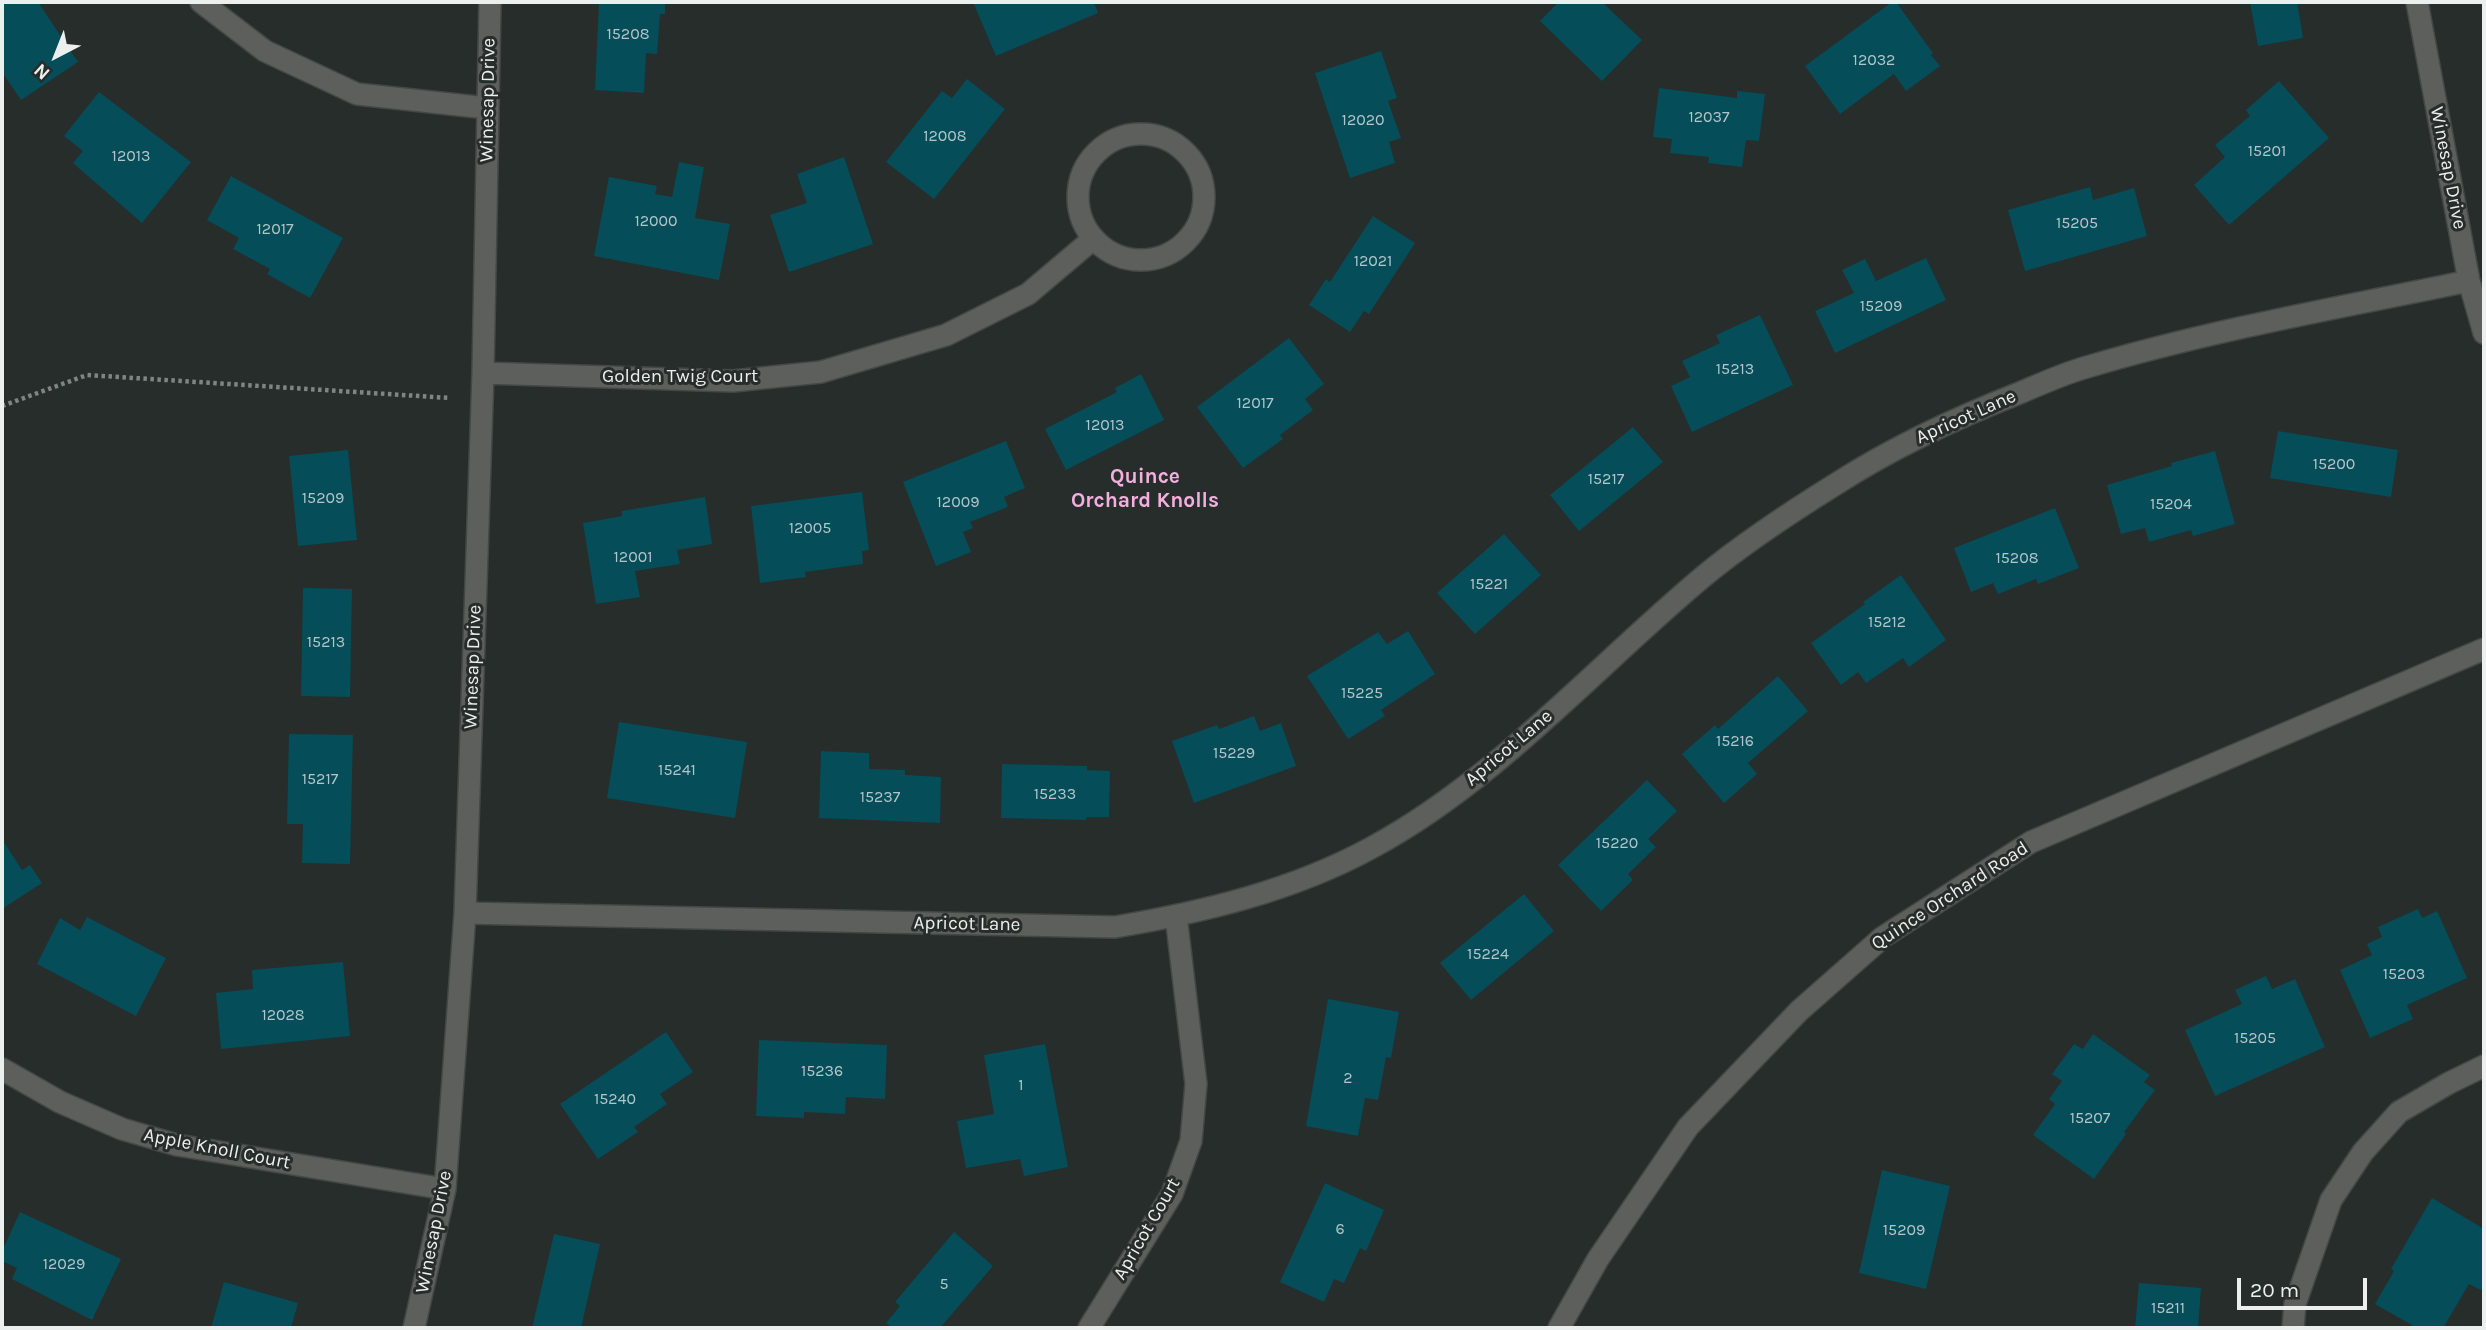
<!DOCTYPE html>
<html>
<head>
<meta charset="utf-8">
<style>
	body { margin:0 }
	#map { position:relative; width:2486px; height:1330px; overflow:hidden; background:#272d2b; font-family:Karla,sans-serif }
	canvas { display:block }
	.frame { position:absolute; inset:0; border:4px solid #ebefee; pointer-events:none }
	.north { position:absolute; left:21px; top:21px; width:70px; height:70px; -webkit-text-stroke:5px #272d2b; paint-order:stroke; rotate:222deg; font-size:19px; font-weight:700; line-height:28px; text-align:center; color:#ebefee }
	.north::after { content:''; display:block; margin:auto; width:24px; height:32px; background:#ebefee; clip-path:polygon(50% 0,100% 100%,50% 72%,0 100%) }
	.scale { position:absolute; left:2237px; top:1278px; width:130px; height:32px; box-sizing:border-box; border:4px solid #ebefee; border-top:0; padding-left:9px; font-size:21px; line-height:24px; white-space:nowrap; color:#ebefee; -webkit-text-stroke:5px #272d2b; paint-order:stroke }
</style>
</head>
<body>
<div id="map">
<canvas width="2486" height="1330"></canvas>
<div class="frame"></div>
<div class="north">N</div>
<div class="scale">20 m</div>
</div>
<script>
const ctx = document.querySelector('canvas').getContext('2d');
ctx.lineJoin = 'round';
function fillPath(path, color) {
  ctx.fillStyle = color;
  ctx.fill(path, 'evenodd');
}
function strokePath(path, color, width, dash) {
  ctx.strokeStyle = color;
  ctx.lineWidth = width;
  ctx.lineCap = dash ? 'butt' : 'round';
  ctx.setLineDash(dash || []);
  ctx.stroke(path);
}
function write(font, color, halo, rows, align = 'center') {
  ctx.font = font + ' Karla,sans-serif';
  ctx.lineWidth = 6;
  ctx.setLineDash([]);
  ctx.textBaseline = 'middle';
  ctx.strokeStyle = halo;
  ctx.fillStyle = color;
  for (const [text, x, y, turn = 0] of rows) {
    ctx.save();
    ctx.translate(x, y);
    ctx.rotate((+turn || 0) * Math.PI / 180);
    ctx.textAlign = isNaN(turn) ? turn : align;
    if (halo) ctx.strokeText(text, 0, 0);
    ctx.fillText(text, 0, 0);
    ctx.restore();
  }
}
fillPath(new Path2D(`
	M2 2H38L78 62 21 100 2 72Z
	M599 2H665V14H660L657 54 646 53 644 93 595 90Z
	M973 2H1094L1098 13 996 56Z
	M1559 2H1602L1642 40 1602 81 1540 21Z
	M1892 2H1896L1933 53 1931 55 1940 66 1906 91 1894 74 1840 114 1805 66Z
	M2250 2H2297L2303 38 2258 46Z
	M1381 51 1397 98 1388 101 1401 138 1389 142 1395 163 1350 178 1315 73Z
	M967 79 1005 109 934 199 886 162 942 91 952 98Z
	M2279 81 2329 138 2229 225 2194 185 2225 157 2215 145 2250 116 2246 110Z
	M1659 88 1737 98V91L1765 94 1759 141 1746 140 1742 167 1708 163 1709 157 1670 153 1672 139 1653 137Z
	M99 92 191 162 142 223 73 163 83 151 64 136Z
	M844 157 873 244 789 272 770 215 807 203 797 174Z
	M679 162 704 167 695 218 730 224 719 280 594 256 609 177 657 186 655 194 672 197Z
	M231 176 343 238 310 298 267 274 270 269 233 249 239 238 207 220Z
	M2090 187 2093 200 2134 188 2147 236 2025 271 2008 210Z
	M1373 216 1415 243 1369 314 1364 311 1350 332 1309 305 1326 279 1330 282Z
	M1926 258 1946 300 1835 353 1815 311 1854 293 1842 270 1865 259 1876 281Z
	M1760 315 1793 385 1692 432 1671 386 1690 377 1682 361 1720 343 1716 335Z
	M1289 338 1324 384 1305 399 1313 410 1280 435 1283 439 1243 468 1197 407Z
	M1141 374 1164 420 1066 470 1045 429 1117 392 1115 388Z
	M1633 427 1663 462 1579 531 1550 495Z
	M2278 431 2398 450 2391 497 2270 478Z
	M1006 441 1025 488 1004 497 1008 507 970 522 973 528 963 532 971 552 936 566 903 482Z
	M348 450 357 540 298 546 289 456Z
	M2215 451 2235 524 2193 536 2191 530 2149 542 2145 528 2121 534 2107 485 2172 466 2171 463Z
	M862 492 869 550 862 551 863 564 805 572 806 577 760 583 751 506Z
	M705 497 712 544 677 550 680 564 635 571 640 597 596 604 583 523 622 516V511Z
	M2055 508 2079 568 2038 584 2036 579 1998 594 1993 583 1971 592 1954 548Z
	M1504 534 1541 575 1475 634 1437 593Z
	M1901 575 1946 640 1909 667 1903 658 1866 683 1858 672 1841 685 1811 643 1865 604 1863 602Z
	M303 588 352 589 350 697 301 696Z
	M1408 631 1435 674 1381 710 1385 716 1348 739 1307 676 1378 632 1387 644Z
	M1778 676 1808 711 1748 763 1757 774 1724 803 1682 754 1715 725 1718 729Z
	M1254 716 1260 731 1281 723 1296 766 1194 803 1172 741 1217 725 1219 729Z
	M619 722 747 742 735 818 607 798Z
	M289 734 353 735 350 864 302 863 303 824H287Z
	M821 751 869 753V769L905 770V775L941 777 940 823 819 818Z
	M1002 764 1087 766V770L1110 771 1109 817H1086V820L1001 818Z
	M1647 780 1677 811 1648 839 1656 847 1628 874 1633 880 1601 911 1558 865Z
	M2 839 22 870 30 865 42 883 2 909Z
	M1524 894 1554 931 1471 1000 1440 963Z
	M2418 909 2422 918 2437 911 2467 978 2407 1005 2413 1019 2370 1038 2340 970 2372 955 2367 944 2382 937 2378 927Z
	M87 917 166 958 136 1016 37 964 60 918 80 930Z
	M343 962 350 1036 221 1049 216 993 253 989 252 970Z
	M2266 976 2272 989 2295 979 2325 1047 2215 1096 2185 1030 2242 1004 2235 990Z
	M1328 999 1399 1012 1391 1058 1386 1057 1378 1100 1365 1098 1358 1136 1306 1126Z
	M666 1032 693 1072 660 1094 667 1104 634 1127 638 1132 598 1159 560 1104Z
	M2093 1034 2150 1075 2144 1082 2155 1090 2124 1132 2126 1134 2094 1179 2033 1135 2055 1104 2049 1099 2062 1081 2052 1074 2074 1044 2083 1049Z
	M759 1040 887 1045 885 1099 846 1097 845 1114 804 1112V1118L756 1116Z
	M1045 1044 1068 1167 1024 1176 1020 1159 966 1168 957 1121 994 1114 984 1055Z
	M1882 1170 1950 1186 1926 1289 1859 1273Z
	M1325 1183 1384 1210 1366 1251 1360 1248 1344 1283 1334 1279 1324 1302 1280 1282Z
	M2432 1198 2484 1229V1285L2481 1290 2469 1284 2443 1328H2417L2375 1304 2394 1271 2391 1269Z
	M20 1212 121 1259 92 1320 12 1279 17 1268 2 1261V1251Z
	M954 1232 993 1266 940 1328H893L886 1323 900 1306 895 1302Z
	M554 1234 600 1244 581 1328H532Z
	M224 1282 298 1303 291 1328H211Z
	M2139 1283 2201 1288 2198 1328H2135Z`), '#054d59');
const minor = new Path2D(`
	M201 2 265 51 357 94 487 108
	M2417 2 2469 281 2484 333
	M1078 197a63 63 0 1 1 126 0a63 63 0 1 1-126 0Z
	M483 373 733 381 821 372 946 335 1028 294 1093 239
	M465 913 1115 927C1203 912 1292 891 1371 848 1496 781 1596 666 1704 576 1745 542 1791 512 1836 484 1895 446 1958 417 2022 392 2043 383 2065 373 2087 367 2212 330 2341 307 2469 281
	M2 1069 60 1102 122 1129 177 1145 445 1189
	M414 1328 445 1189 465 913 483 373 490 2
	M1089 1328 1172 1194 1191 1141 1196 1084 1176 916
	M1559 1328 1598 1259 1688 1127 1799 1011 1883 937 2031 842 2484 649
	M2293 1328 2295 1304 2331 1200 2363 1152 2399 1112 2449 1083 2484 1066`);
strokePath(minor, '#424846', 24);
strokePath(new Path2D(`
	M2 406 87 375 450 398`), '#808583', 4.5, [3.5, 3.5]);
strokePath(minor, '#5d5f5d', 21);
write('16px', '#b2c6c9', null, [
	["15208",628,34],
	["12032",1874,60],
	["12037",1709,117],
	["12020",1363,120],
	["12008",945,136],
	["15201",2267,151],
	["12013",131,156],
	["12000",656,221],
	["15205",2077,223],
	["12017",275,229],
	["12021",1373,261],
	["15209",1881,306],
	["15213",1735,369],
	["12017",1255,403],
	["12013",1105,425],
	["15200",2334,464],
	["15217",1606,479],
	["15209",323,498],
	["12009",958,502],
	["15204",2171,504],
	["12005",810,528],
	["12001",633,557],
	["15208",2017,558],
	["15221",1489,584],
	["15212",1887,622],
	["15213",326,642],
	["15225",1362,693],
	["15216",1735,741],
	["15229",1234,753],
	["15241",677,770],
	["15217",320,779],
	["15233",1055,794],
	["15237",880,797],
	["15220",1617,843],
	["15224",1488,954],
	["15203",2404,974],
	["12028",283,1015],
	["15205",2255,1038],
	["15236",822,1071],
	["2",1348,1078],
	["1",1021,1085],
	["15240",615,1099],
	["15207",2090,1118],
	["6",1340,1229],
	["15209",1904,1230],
	["12029",64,1264],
	["5",944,1284],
	["15211",2168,1308]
]);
write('19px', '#ebefee', '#272d2b', [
	["Winesap Drive",488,100,-89],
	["Winesap Drive",2448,168,79],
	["Golden Twig Court",680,377],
	["Apricot Lane",1966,417,-24],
	["Winesap Drive",473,667,-88],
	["Apricot Lane",1509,748,-40],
	["Quince Orchard Road",1950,896,-33],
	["Apricot Lane",967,924,1],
	["Apple Knoll Court",217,1149,11],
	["Apricot Court",1147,1229,-60],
	["Winesap Drive",434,1232,-79]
]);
write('bold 21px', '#f5afde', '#272d2b', [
	["Quince",1145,477],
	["Orchard Knolls",1145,501]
]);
</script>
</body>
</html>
